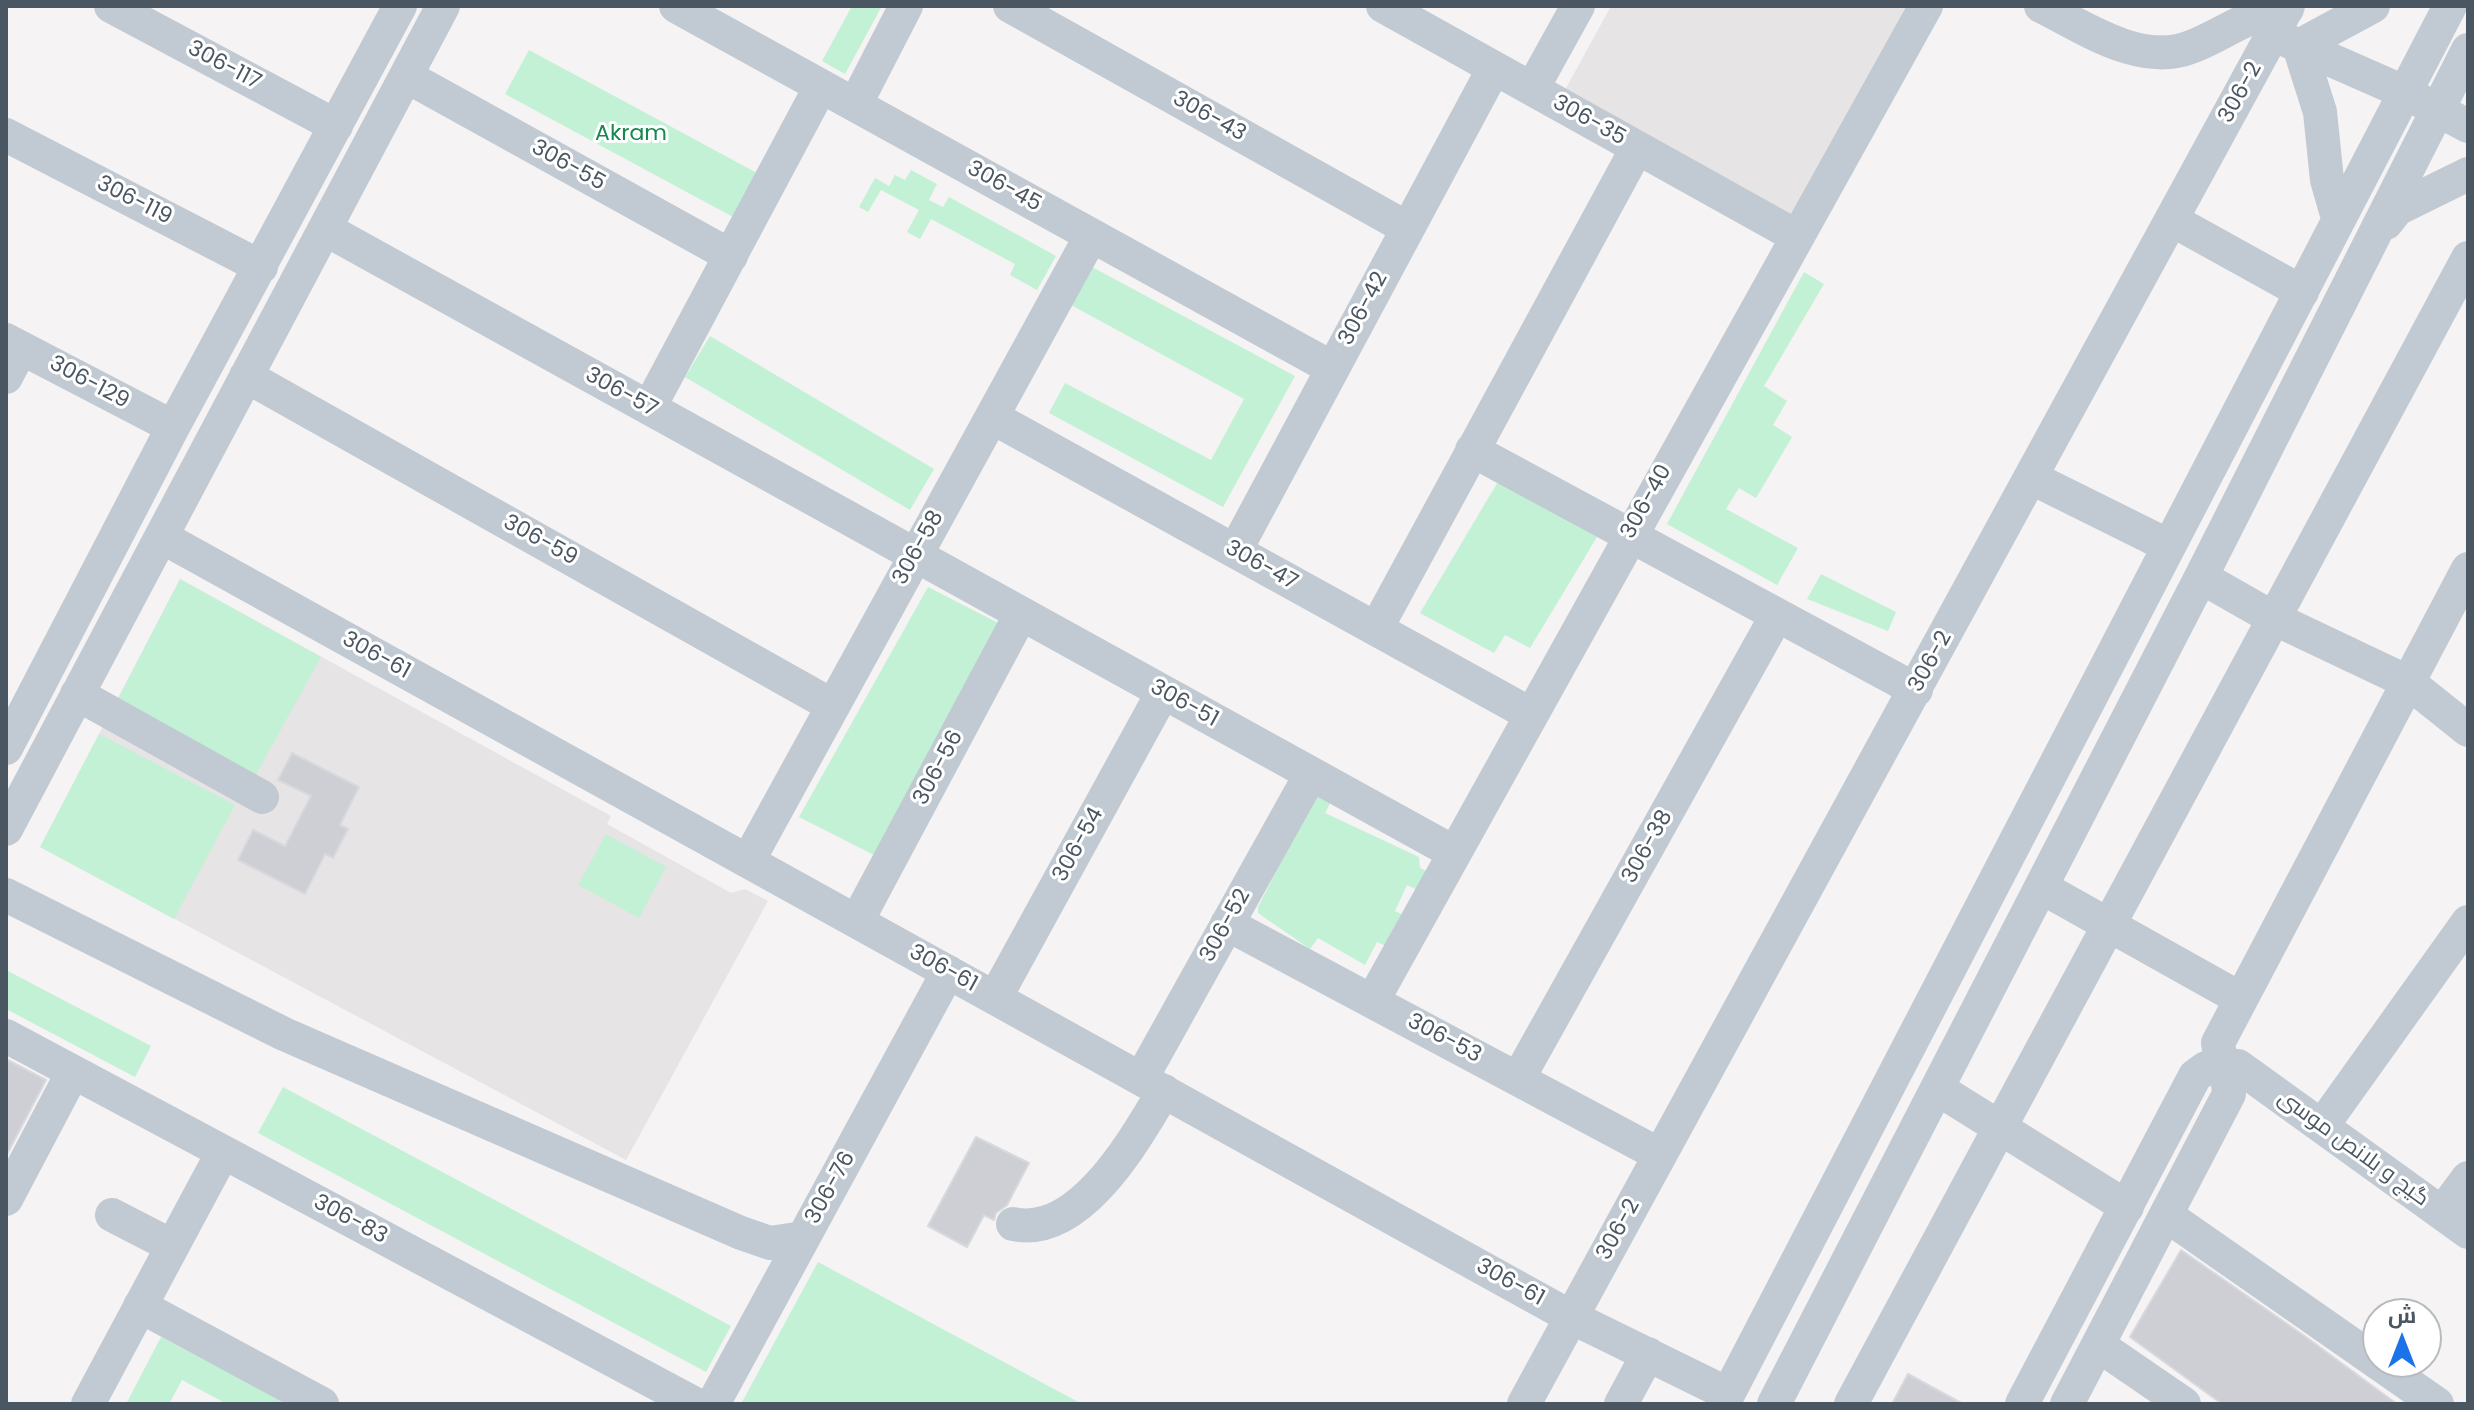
<!DOCTYPE html>
<html>
<head>
<meta charset="utf-8">
<style>
	body { margin:0 }
	#map { position:relative; width:2474px; height:1410px; overflow:hidden; background:#f5f3f3; font-family:Poppins,Cairo,sans-serif }
	canvas { display:block }
	.frame { position:absolute; inset:0; border:8px solid #4a5661; pointer-events:none }
	.north { position:absolute; left:2362px; top:1298px; width:80px; height:80px; box-sizing:border-box; background:#fff; border:2px solid #b7bbc0; border-radius:50%; rotate:0deg; font-size:22px; font-weight:700; line-height:32px; text-align:center; color:#4a5661 }
	.north::after { content:''; display:block; margin:auto; width:28px; height:36px; background:#1a73e8; clip-path:polygon(50% 0,100% 100%,50% 72%,0 100%) }
</style>
</head>
<body>
<div id="map">
<canvas width="2474" height="1410"></canvas>
<div class="frame"></div>
<div class="north">ش</div>
</div>
<script>
const ctx = document.querySelector('canvas').getContext('2d');
ctx.lineJoin = 'round';
function fillPath(path, color) {
  ctx.fillStyle = color;
  ctx.fill(path, 'evenodd');
}
function strokePath(path, color, width, dash) {
  ctx.strokeStyle = color;
  ctx.lineWidth = width;
  ctx.lineCap = dash ? 'butt' : 'round';
  ctx.setLineDash(dash || []);
  ctx.stroke(path);
}
function write(font, color, halo, rows, align = 'center') {
  ctx.font = font + ' Poppins,Cairo,sans-serif';
  ctx.lineWidth = 6;
  ctx.setLineDash([]);
  ctx.textBaseline = 'middle';
  ctx.strokeStyle = halo;
  ctx.fillStyle = color;
  for (const [text, x, y, turn = 0] of rows) {
    ctx.save();
    ctx.translate(x, y);
    ctx.rotate((+turn || 0) * Math.PI / 180);
    ctx.textAlign = isNaN(turn) ? turn : align;
    if (halo) ctx.strokeText(text, 0, 0);
    ctx.fillText(text, 0, 0);
    ctx.restore();
  }
}
fillPath(new Path2D(`
	M1611 6H1915L1799 220 1565 90Z
	M180 579 611 816 607 824 731 893 745 889 768 901 626 1160 40 847Z`), '#e6e4e5');
fillPath(new Path2D(`
	M852 6H882L845 74 822 61Z
	M529 50 757 173 733 217 505 94Z
	M911 170 937 184 929 200 943 207 949 197 1056 256 1037 290 1010 275 1015 264 931 219 920 239 907 232 919 210 881 190 868 212 859 207 875 178 889 186 895 175 905 180Z
	M1092 267 1295 376 1223 507 1049 413 1065 383 1211 460 1244 399 1071 305Z
	M1804 272 1824 284 1764 386 1787 401 1773 425 1792 437 1756 498 1739 488 1726 509 1798 548 1777 585 1667 524Z
	M710 336 934 469 910 510 685 377Z
	M1499 480 1597 537 1530 648 1505 635 1494 653 1420 613Z
	M1821 574 1896 612 1888 631 1807 599Z
	M180 579 321 657 254 778 116 703Z
	M928 587 1006 627 876 856 799 817Z
	M99 734 235 805 174 919 40 847Z
	M1317 792 1333 798 1325 813 1419 857 1420 868 1434 874 1422 892 1407 885 1395 911 1403 915 1388 947 1377 942 1365 965 1318 938 1310 949 1258 913V907Z
	M606 834 666 867 639 918 578 885Z
	M6 970 151 1046 135 1077 6 1009Z
	M283 1087 731 1326 706 1372 258 1133Z
	M818 1262 1082 1404H741Z
	M161 1337 289 1404H227L182 1380 169 1404H126Z`), '#c3f1d5');
const building = new Path2D(`
	M292 753 359 787 340 825 348 829 333 858 325 854 305 894 238 860 253 830 285 846 311 796 278 780Z
	M6 1059 46 1080 6 1156Z
	M976 1137 1029 1163 1007 1205 996 1213 994 1220 984 1215 967 1247 928 1226Z
	M2181 1250 2306 1337 2397 1404H2222L2130 1337Z
	M1908 1374 1963 1404H1892Z`);
fillPath(building, '#cdcfd5');
strokePath(building, '#d7d9de', 2);
strokePath(new Path2D(`
	M111 6 336 126
	M676 6 1332 368
	M1010 6 1407 228
	M1383 6 1796 236
	M2041 6C2084 27 2140 67 2191 47 2225 34 2249 12 2287 9
	M2288 41 2404 92 2468 126
	M406 76 731 256
	M1532 89 1578 6
	M855 105 906 6
	M6 135 261 267
	M2338 218 2327 180 2320 112 2299 46 2373 6
	M2172 220 2302 292
	M2386 223 2397 209 2468 174
	M327 230 1453 852
	M6 340 173 427
	M246 376 833 706
	M6 377 21 348
	M649 408 821 86
	M992 417 1530 714
	M1472 450 1916 690
	M2032 478 2169 546
	M162 537 1571 1317 1728 1394
	M1235 551 1494 68
	M2201 577 2273 618 2408 682 2468 730
	M1376 629 1637 148
	M77 694 262 797
	M6 748 173 427 400 6
	M6 829 443 6
	M748 861 1091 236
	M2041 887 2241 999
	M6 895 284 1034 741 1233 770 1243 803 1238
	M857 921 1021 614
	M1227 924 1660 1155
	M995 998 1163 692
	M1373 1000 1926 6
	M6 1036 695 1404
	M1141 1079 1311 774
	M1518 1079 1777 615
	M1938 1089 2127 1207
	M2322 1126 2468 922
	M6 1199 73 1072
	M2442 1213 2468 1178
	M112 1215 172 1246
	M2166 1215 2437 1404
	M1013 1224C1080 1239 1135 1139 1164 1091
	M140 1306 322 1404
	M2098 1345 2184 1404
	M88 1404 223 1152
	M713 1404 948 972
	M1524 1404 2288 6
	M1621 1404 1648 1354
	M1723 1404 2450 6
	M1774 1404 2201 577 2468 50
	M1851 1404 2468 258
	M2022 1404 2195 1076 2206 1068 2238 1066 2468 1232
	M2067 1404 2229 1094C2229 1076 2220 1062 2218 1043L2468 569`), '#c1cad2', 34);
write('22px', '#4a5661', '#fff', [
	["306-117",224,66,28],
	["306-2",2241,93,-61],
	["306-43",1209,117,29],
	["306-35",1589,121,29],
	["306-55",568,166,29],
	["306-45",1004,187,29],
	["306-119",134,201,27],
	["306-42",1364,309,-62],
	["306-129",89,383,28],
	["306-57",621,393,29],
	["306-40",1647,502,-61],
	["306-59",540,541,29],
	["306-58",919,548,-61],
	["306-47",1261,566,29],
	["306-61",376,656,29],
	["306-2",1931,662,-61],
	["306-51",1184,704,29],
	["306-56",939,768,-62],
	["306-54",1079,845,-61],
	["306-38",1648,847,-61],
	["306-52",1226,926,-61],
	["306-61",943,969,29],
	["306-53",1444,1039,28],
	["گيج و بلانص موسى",2353,1149,36],
	["306-76",831,1188,-61],
	["306-83",350,1220,28],
	["306-2",1619,1230,-61],
	["306-61",1510,1283,29]
]);
write('22px', '#17864f', '#fff', [
	["Akram",631,134]
]);
</script>
</body>
</html>
